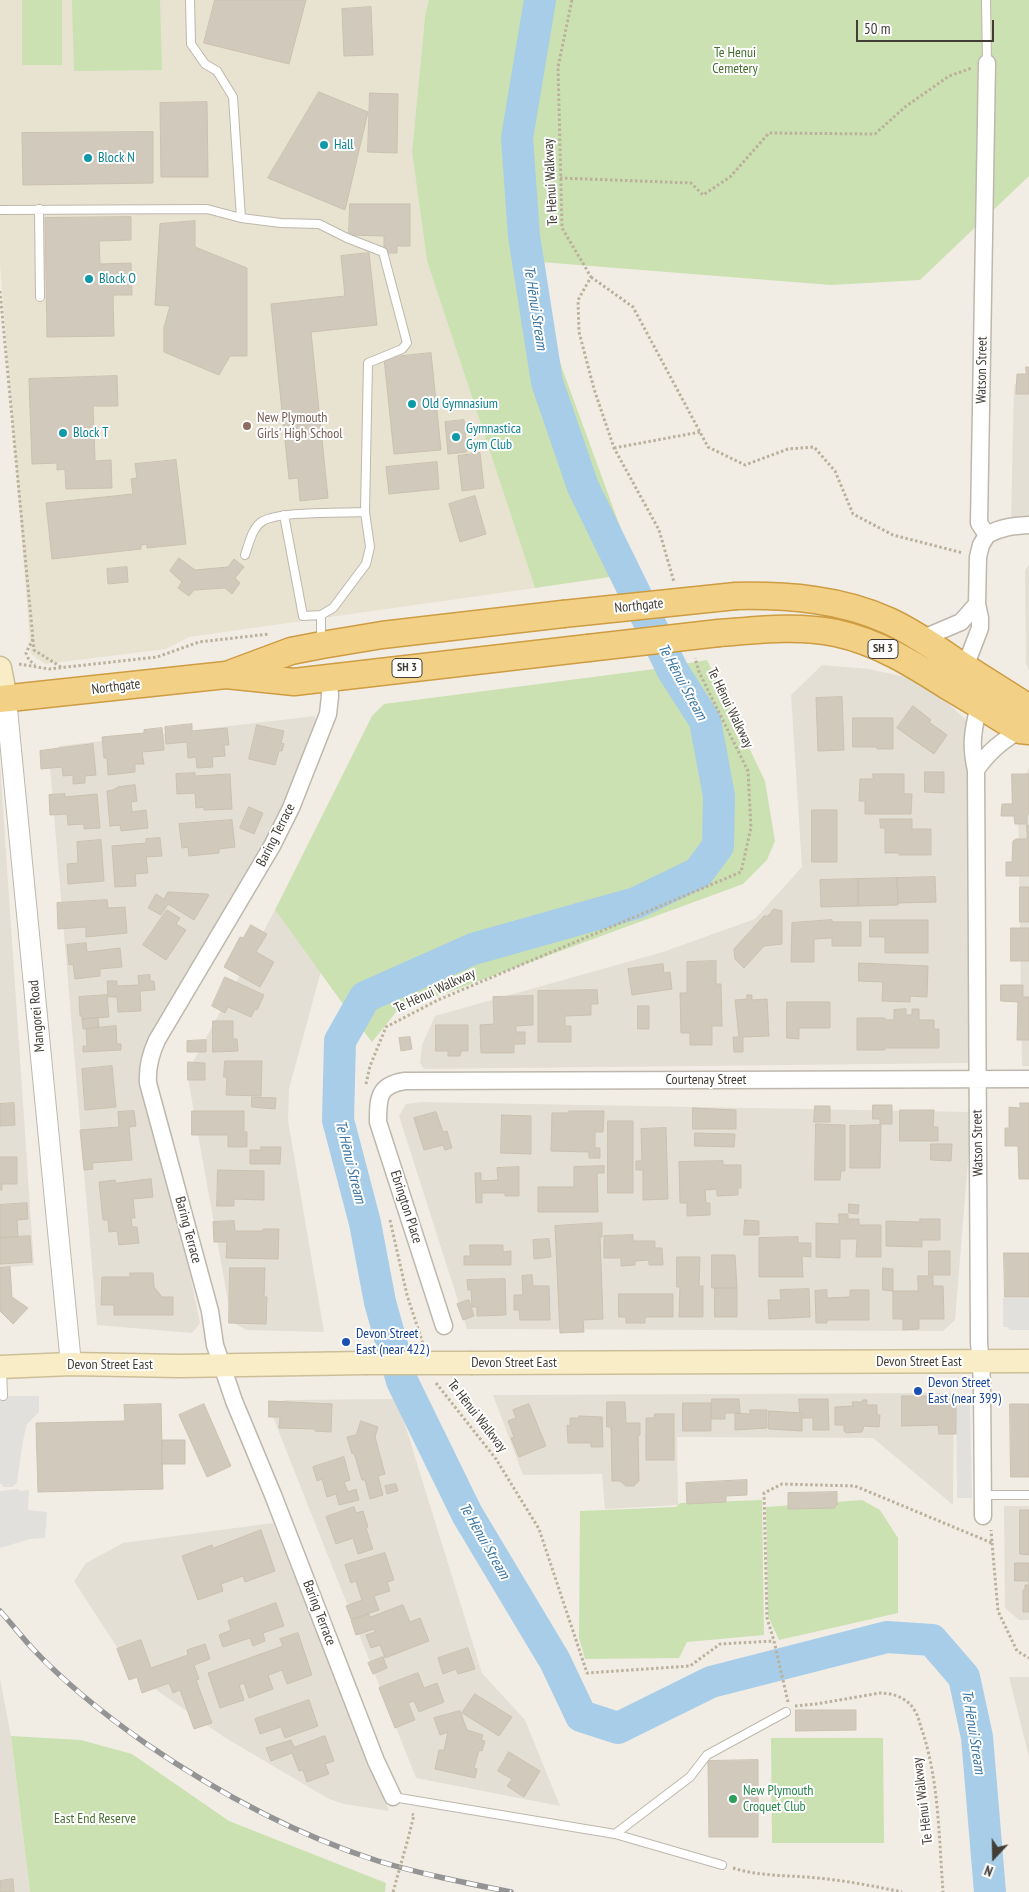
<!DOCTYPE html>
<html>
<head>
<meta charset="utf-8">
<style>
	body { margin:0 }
	#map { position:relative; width:1029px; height:1892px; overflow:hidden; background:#f1ede5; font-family:"PT Sans Narrow",sans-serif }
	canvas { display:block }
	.north { position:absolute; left:969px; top:1832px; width:50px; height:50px; -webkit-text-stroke:4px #fff; paint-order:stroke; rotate:201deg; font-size:14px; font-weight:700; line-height:20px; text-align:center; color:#423d35 }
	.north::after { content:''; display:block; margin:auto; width:18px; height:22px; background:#423d35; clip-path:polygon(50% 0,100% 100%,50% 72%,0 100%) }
	.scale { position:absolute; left:856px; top:20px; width:138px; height:22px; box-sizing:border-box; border:2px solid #423d35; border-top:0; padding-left:6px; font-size:15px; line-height:18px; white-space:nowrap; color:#423d35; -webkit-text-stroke:4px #fff; paint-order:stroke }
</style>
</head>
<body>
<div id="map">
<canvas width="1029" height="1892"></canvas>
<div class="north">N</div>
<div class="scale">50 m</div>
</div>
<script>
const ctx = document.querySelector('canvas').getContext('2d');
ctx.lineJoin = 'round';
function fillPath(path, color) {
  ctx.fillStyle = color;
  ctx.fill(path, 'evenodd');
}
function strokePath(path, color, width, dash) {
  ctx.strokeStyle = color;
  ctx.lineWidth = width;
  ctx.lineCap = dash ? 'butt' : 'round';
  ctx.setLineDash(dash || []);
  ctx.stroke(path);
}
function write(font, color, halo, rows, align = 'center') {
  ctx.font = font + ' "PT Sans Narrow",sans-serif';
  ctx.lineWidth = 4;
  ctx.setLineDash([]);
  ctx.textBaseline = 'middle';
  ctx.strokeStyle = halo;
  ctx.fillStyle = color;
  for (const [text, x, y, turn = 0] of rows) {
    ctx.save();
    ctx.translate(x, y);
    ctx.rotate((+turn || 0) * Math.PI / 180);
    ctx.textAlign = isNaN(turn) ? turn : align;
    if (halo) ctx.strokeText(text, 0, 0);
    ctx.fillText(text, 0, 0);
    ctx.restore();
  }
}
fillPath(new Path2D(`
	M1014 384H1029V523H1011Z
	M1029 565V671L1026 664 1025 570Z
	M822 665 869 669 910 678 948 703 969 723 972 1063 424 1069 420 1063 422 1045 435 1016 663 952 755 919 802 867 791 695Z
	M315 716 319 736 148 1068 200 1323 192 1333 97 1325 50 768 52 758 59 746Z
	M0 764 34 1265 0 1268Z
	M1029 767V1066H1022L1018 803 1022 783Z
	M275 910 321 971 289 1089 288 1120 324 1332 246 1330 237 1325 231 1318 187 1073Z
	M421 1102 972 1112 955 1320 943 1331 467 1329 399 1116 406 1104Z
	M954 1393 953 1505 873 1438 677 1437 678 1505 605 1509 602 1474 523 1475 493 1395Z
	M397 1399 482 1673 525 1720 560 1806 416 1778 269 1407 285 1400Z
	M1004 1506H1029V1620H1019L1005 1608Z
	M273 1523 389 1811 344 1804 329 1799 224 1737 135 1675 74 1581 86 1563 123 1543Z
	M1009 1677H1029V1757Z
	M0 1679 11 1736 30 1892H0Z`), '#e4dfd4');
fillPath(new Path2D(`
	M0 0H429L425 16 412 152 427 261 535 588 189 637 166 649 45 664 31 654 0 264Z`), '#e8e2d0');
fillPath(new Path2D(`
	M22 0H62V65H22Z
	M72 0H160L162 70 74 71Z
	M429 0H1029V176L920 280 831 285 528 261 562 368 637 573 535 588 427 261 412 152 425 16Z
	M707 660 765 781 775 841 767 860 743 884 397 1011 372 1042C338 999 308 954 275 910L372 716 384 704 647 670Z
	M762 1500 764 1635 687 1642 679 1658 585 1659 579 1638 580 1511 676 1507 680 1503Z
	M862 1500 880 1510 898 1538V1613L779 1640 768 1616 766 1507Z
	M11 1736 81 1740 132 1754 229 1821 386 1883 385 1892H30Z
	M771 1738H883L884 1843H772Z`), '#cbe1b1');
fillPath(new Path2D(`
	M1003 1298H1029V1330H1010L1007 1327H1003Z
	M0 1396H39V1412L27 1424 23 1441 17 1483 12 1487H4L0 1483Z
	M970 1401 972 1498H957L956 1402Z
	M17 1489 21 1491 29 1490 28 1510 47 1512 45 1538 30 1539 0 1548V1491Z`), '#e2e0dd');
strokePath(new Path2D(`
	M540 0 517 138 524 236 547 382 583 487 673 671 705 721 719 796 718 846 698 873 636 903 473 949 365 997 340 1041 338 1120 365 1223 380 1302 402 1381 467 1514 555 1661 581 1716 618 1728 711 1682 887 1637 932 1640 964 1677 977 1737 990 1892`), '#a7cde8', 32);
const building = new Path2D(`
	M215 0H306L289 64 204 43Z
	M371 7 373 55 344 56 342 9Z
	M319 92 368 112 345 210 268 178Z
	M370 93 398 94 397 153 368 152Z
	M207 102 208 177H161L160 103Z
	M153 132V183L23 185 22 133Z
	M350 204H410V246H397V253H384V236L349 235Z
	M131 217V240L99 241 100 264 131 263 132 295H113L114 336 47 337 45 218Z
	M195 221V247L247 268V356H230L219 375 164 352V327L170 306 155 305 160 224Z
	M369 253 377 325 311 332 328 498 300 501 298 478 289 479 271 304 345 296 341 256Z
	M431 353 441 450 394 454 384 358Z
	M1026 367H1029V394H1016L1017 374H1026Z
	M117 376 118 406H93L95 461 111 460 112 488 66 489 65 469 57 470V463L32 464 29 379Z
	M464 420 467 452 448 454 445 422Z
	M480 453 484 488 462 491 458 456Z
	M176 460 186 544 147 548V544L141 545V549L52 559 46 503 133 494 131 479 137 478 135 464Z
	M437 462 439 489 389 494 386 467Z
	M475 496 486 534 460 542 449 504Z
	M179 558 195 570 228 567 234 559 244 567 235 578 240 583 232 594 225 588 194 590 189 596 178 588 182 582 170 571Z
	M127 567 128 582 108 584 107 569Z
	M842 697 844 750 818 751 816 698Z
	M913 706 931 720 929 722 947 735 934 754 897 728Z
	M853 718H893V749H877V747H853Z
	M192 724V731L227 728 229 745H224L225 756 212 757 213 767 197 768 196 757 188 758 187 742 166 744 165 727Z
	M257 725 284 731 281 743 284 744 282 751H279L275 765 249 759Z
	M162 728 164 750 142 752 144 764H135V772L108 775 107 758H104L102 737 144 733V730Z
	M93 744 96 775 85 776V783L73 784V775L63 776 62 767 41 769 40 751Z
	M925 772H944V793L925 792Z
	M195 773V776L230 774 232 809 204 810V807L196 808 195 793 177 794 176 774Z
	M873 774H904V794H912L911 814H865V801H859L860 779H873Z
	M1012 774H1029V814H1027V824H1015L1014 816H1001L1002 804H1012Z
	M135 785 137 801 131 802 132 812 146 810 148 828 121 831 120 825 110 826 107 791 113 790 118 787Z
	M65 794V797L97 794 100 828 84 829V824L68 825 67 814 50 815 49 795Z
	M249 807 263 813 254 834 240 828Z
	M812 810H837V862H812Z
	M880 819H912V829H931V855H899V853H885V828H881Z
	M232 820 235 847 219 849V853L189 856 188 847 182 848 179 824Z
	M1027 825H1029V876H1006V862H1012L1013 841 1016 839H1027Z
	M160 838 162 856 146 857 148 873 135 874 136 886 115 887 112 846 146 843V839Z
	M101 840 104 881 68 884 67 864 78 863 77 842Z
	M935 877 936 902 898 903 897 878Z
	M897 878 898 905 858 906V879Z
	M858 879V906L821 907 820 880Z
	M1020 887H1029V922H1020Z
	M168 892 207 894 209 895 194 920 168 904 161 915 148 908 156 894 164 899Z
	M107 900 108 908 125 907 127 933 86 937V927L58 929 57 903Z
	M774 909 782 911V944L764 946 744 968 735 959 734 949 764 916H768Z
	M167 910 180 918 176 924 186 930 166 960 143 945Z
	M832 920V922H861V946H832V938L814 939V962H791L792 923Z
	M870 920H928V953H885V937H870Z
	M251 925 267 934 256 952 274 962 260 987 224 967 240 937 243 938Z
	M1011 928H1029V961H1011Z
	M86 943 87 952 120 948 122 967 100 969V976L75 979 73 964 69 965 67 945Z
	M716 961V984H721L722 1026H712V1045H690V1033H681L680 993H687V962Z
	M859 963 928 966 927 997 910 996V1002L882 1001 883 982 859 981Z
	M663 964 664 973 670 972 672 989 632 995 628 969Z
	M150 975V981H154L155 990 140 991 141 1011 118 1012 117 997H108L107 981H117V986L139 985 138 976Z
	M225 977 264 995 257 1010 255 1009 251 1017 228 1007 225 1013 212 1006Z
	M1001 985H1023V997H1029V1040H1017L1018 1002 1001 1001Z
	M597 990 598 1004H591V1015L565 1016V1026H571V1042H538V991Z
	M107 995 109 1017 82 1019V1016H80L79 997Z
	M747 995H752V1000L767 999 769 1036 743 1037V1052H734L733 1037H739L735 1000 747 999Z
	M533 996V1025L516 1026V1032H525V1044H514V1053H481L480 1025 494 1024 493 997Z
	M787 1002H830V1028H799V1039L787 1038Z
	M638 1006H649V1029H638Z
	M906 1009V1015H912V1009H919V1020H934V1029H939V1048H885V1050H857V1018H885V1020H894V1010Z
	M98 1018 99 1027 83 1029 82 1019Z
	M213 1021H233V1039H237L238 1051 213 1052Z
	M436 1025H468V1051H461L460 1056H448V1051H436Z
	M116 1026 117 1044H121V1050L83 1052V1046H87L86 1029Z
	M410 1037 412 1049 401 1051 399 1038Z
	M206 1040V1052H187V1041Z
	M225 1061H262L261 1096 226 1095 227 1077H224Z
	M188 1062 205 1063V1080H188Z
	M112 1066 116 1107 85 1110 82 1069Z
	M252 1097 276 1098 275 1109 252 1107Z
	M14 1103 15 1125 0 1126V1104Z
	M1020 1103H1029V1179H1019L1018 1146H1005V1128H1009V1107L1020 1108Z
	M873 1105H892V1124H880V1119H873Z
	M815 1106H830V1122H814Z
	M693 1108 736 1110V1129H693Z
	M900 1110H934L933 1127H938V1141H900Z
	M134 1111 136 1126 129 1127 132 1160 92 1163 93 1169 84 1170 80 1130 119 1127 118 1112Z
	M192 1111H244V1132H247V1147H228V1135H192Z
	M569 1111H604L603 1132H595V1148H600V1158H589V1152L551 1151 552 1113H569Z
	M436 1112 443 1132 447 1131 452 1148 445 1150 443 1145 424 1150 414 1118Z
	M502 1115 531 1116V1154L501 1153Z
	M608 1121H633V1193H608Z
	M816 1124 845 1125V1171H841L840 1180H815Z
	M881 1125 880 1168H850V1126Z
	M666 1128 668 1199 643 1200V1170H636V1161H642L641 1129Z
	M695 1133 735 1134 734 1147 695 1146Z
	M931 1144H952L951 1161 931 1160Z
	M261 1147H281L280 1164H250V1150H261Z
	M0 1157H17V1184H2V1190H0Z
	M723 1161V1165H741V1188H738V1195L717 1196V1189L705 1190 706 1203H710V1215L687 1216V1203H680L679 1162Z
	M604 1166V1173H597L598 1212H538V1187H574V1167Z
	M519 1167V1196H505V1193H482V1203H476L475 1173H481V1181L498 1180 497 1168Z
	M218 1170 264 1171V1200L234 1199V1206H217Z
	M151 1179 153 1197 133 1199 135 1218H131L132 1227H137L139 1243 119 1245 117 1231 109 1232 108 1220H103L99 1182 115 1180 116 1183Z
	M27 1203 28 1219 17 1220 18 1237 0 1238V1205Z
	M849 1204 859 1205 858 1214 849 1213Z
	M839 1214H848V1219H859V1225H881V1257H856L857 1239H840V1258L816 1257V1223L839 1224Z
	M920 1219H940V1240H922V1247L886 1246V1221L920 1222Z
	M745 1220 759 1221V1235H744Z
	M234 1221 235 1231H263V1229H279L278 1259 226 1258 227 1242H214L213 1222Z
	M602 1223V1237H600L603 1319 583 1320 584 1332 560 1333 555 1226Z
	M633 1235V1241H655V1248H662L663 1265H649V1260L635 1261V1265L621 1266V1258H604V1236Z
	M30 1236 32 1262 0 1264V1238Z
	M798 1237V1243H811V1257L802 1256 803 1277H759V1238Z
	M549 1239 551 1257 534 1259 533 1240Z
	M470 1245H503V1252L511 1251V1265H464V1256H470Z
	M929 1251H950V1275H929Z
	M1004 1253H1029V1297H1005Z
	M712 1255H735L737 1288H712Z
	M677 1257H700L699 1286H703V1317H679L680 1287H677Z
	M10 1267 12 1297 28 1308 13 1324 0 1311V1268Z
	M230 1268H265L264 1297H267L266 1324 229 1323Z
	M883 1268 893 1269V1291L883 1290Z
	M130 1273H153L154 1287 162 1297H173V1315H114V1305H101L102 1277H130Z
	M532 1275 533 1286H549L550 1320H520L519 1310H514V1295H523L522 1276Z
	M918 1276H933V1286H943L944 1319H919V1329L903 1330V1319H893V1291H918Z
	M505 1279 506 1315 477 1316V1307H472L471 1290H468L467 1280Z
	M715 1288H737V1317H715Z
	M809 1289 810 1317 769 1319 768 1300H781L780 1290Z
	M827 1290V1298L850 1297V1290H869V1320H827V1323H816L815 1291Z
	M619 1294H673V1317H645V1323H626V1317H619Z
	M469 1300 474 1316 463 1320 457 1304Z
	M902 1396H956V1434H939L938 1425 902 1426Z
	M712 1399H739L740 1413H725V1419H712Z
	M799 1399H828L829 1430H813V1418H803V1412H800Z
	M863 1400H867V1405H877V1415H880L879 1427 864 1426 862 1432 846 1433 844 1431V1425H835V1407L853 1406 852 1402H862Z
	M269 1401 332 1404 331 1432 315 1431V1429L279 1428 280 1417H269Z
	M607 1402H625L626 1423H640V1435H638L639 1481 634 1486H626L620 1481H612L611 1427H607Z
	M683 1403H711V1431H683Z
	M161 1404 163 1489 38 1492 36 1423 125 1421 124 1405Z
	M204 1404 231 1466 207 1477 179 1415Z
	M529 1404 546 1446 519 1457 511 1438 514 1437 508 1421 516 1418 513 1410Z
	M1010 1404H1029V1477H1011Z
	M750 1410H767V1428L735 1430V1413L750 1414Z
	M769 1411 802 1413V1431L769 1429Z
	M655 1414H674V1460H646V1418H654Z
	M579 1416 602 1417 603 1447H591V1443H568L567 1425 570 1426V1418H579Z
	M361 1421 378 1427 375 1437 385 1474 378 1476 383 1495 370 1499 365 1480H362L354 1453 352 1454 347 1437 356 1435Z
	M162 1440H185V1464H162Z
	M344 1457 350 1480 344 1482 348 1492 356 1489 359 1500 339 1505 336 1494 327 1497 322 1479 317 1481 313 1467Z
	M747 1480V1495L726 1496V1502L687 1504 686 1483Z
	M396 1484 398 1491 387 1494 385 1486Z
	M837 1492V1505H835V1508L788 1509V1493Z
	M354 1507 356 1513 363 1511 368 1527 366 1528 373 1549 358 1554 353 1538 336 1544 326 1517Z
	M1020 1510H1029V1555L1020 1554Z
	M261 1530 275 1571 245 1582 243 1576 221 1584 223 1591 198 1600 182 1556 212 1545 213 1548Z
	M385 1553 394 1580 387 1582 390 1591 374 1596 379 1610 351 1619 346 1606 362 1600 356 1581 351 1583 345 1565Z
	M1015 1563H1029V1612H1023V1590H1025V1585H1029V1581H1015Z
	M276 1603 284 1626 263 1633 265 1641 253 1646 250 1638 223 1647 219 1635 231 1630 228 1621Z
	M403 1605 410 1622 420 1618 429 1641 385 1658 380 1645 371 1648 366 1635 375 1632 374 1629 356 1635 351 1620 369 1614 370 1617Z
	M298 1633 312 1675 287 1684 282 1670 268 1675 273 1689 249 1698 244 1683 239 1685 244 1700 220 1708 208 1673 283 1646 280 1639Z
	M141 1640 151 1668 188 1655 187 1650 205 1644 210 1659 194 1665 199 1679 196 1680 212 1723 194 1729 180 1690 173 1693 169 1683 142 1693 137 1677 129 1680 117 1649Z
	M468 1648 475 1669 458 1674 456 1669 443 1674 438 1658Z
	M383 1657 387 1668 373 1674 368 1663Z
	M418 1673 424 1688 437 1683 444 1702 419 1712 414 1701 408 1703 415 1720 395 1728 379 1688Z
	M475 1694 512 1717 499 1736 462 1713Z
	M309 1700 318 1726 285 1738 281 1727 260 1734 255 1719Z
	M796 1710H856V1730L796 1731Z
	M460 1711 467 1730 483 1735 481 1740 485 1741 482 1751 479 1750 474 1768 477 1769 475 1778 435 1769 439 1750H444L448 1732 440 1735 434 1718Z
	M325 1736 334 1761 325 1764 329 1774 307 1782 303 1770 299 1771 292 1753 271 1761 266 1748 291 1740 294 1747Z
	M509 1752 540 1771 524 1797 507 1786 512 1779 498 1771Z
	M758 1760V1837H709L708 1761Z
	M13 1879 14 1892H0V1881Z`);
fillPath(building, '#d1c9bc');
strokePath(building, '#cbc1b0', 1);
const service = new Path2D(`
	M190 0 191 44 205 64 217 71 233 97 241 218 281 223 319 224 347 238 383 252 407 343 402 349 368 363 365 512 370 547 366 564 333 608 321 615V640
	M986 0 987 63
	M39 209 40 297
	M0 210 207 209 241 218
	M284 515 303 616 321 615
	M245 555C249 544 252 527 263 521 280 511 343 513 365 512
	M2 1369 3 1396
	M983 1495H1029
	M393 1797 615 1834 690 1777 707 1755 786 1712
	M615 1834 722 1865`);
const minor = new Path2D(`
	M987 535C1001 527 1013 526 1029 525
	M921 639 961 622 977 604
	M965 667 980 628V618L977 604 978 557 981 545 987 535 979 523 987 63
	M329 676 330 696 328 714 291 808 272 846 157 1040C150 1055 147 1067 148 1083L210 1311 215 1345 234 1401 273 1495 376 1761 393 1797
	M979 705C973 730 970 745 976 770L979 1342 982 1381 983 1516
	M976 770C988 752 1002 741 1020 730
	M444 1326 378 1122C378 1098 378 1085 405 1081L1029 1079`);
const tertiary = new Path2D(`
	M6 699 71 1364`);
const secondary = new Path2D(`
	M0 668 6 699
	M473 1363 1029 1361
	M0 1367 71 1364 180 1366 365 1363`);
const trunk = new Path2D(`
	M736 596C788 595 841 599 889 621 913 632 934 647 955 661 980 677 1004 692 1029 708
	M719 633C758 630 797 625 836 633 878 642 913 664 949 687 973 701 997 716 1020 730L1029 731
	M232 673 291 651 322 645 382 635 563 614
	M0 699 226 675 294 682 588 648`);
strokePath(service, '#beb8ac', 10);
strokePath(minor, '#beb8ac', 19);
strokePath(tertiary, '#beb8ac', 22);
strokePath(secondary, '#ccbf98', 25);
strokePath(trunk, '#cd9c43', 29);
strokePath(new Path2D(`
	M572 0 558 67 562 228 591 277 578 300 579 332 594 389 614 448 659 530 674 582
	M560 178 691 183 703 195 730 177 769 133 875 134 905 107 949 76 972 68
	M591 277 633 307 708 447 745 465 788 449 814 447 835 471 853 514 893 535 963 553
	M0 291 34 650 61 667
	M614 448 700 432
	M33 639 26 653 29 660 35 665
	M19 664 49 669 157 657 199 642 269 634
	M366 1084 370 1066 386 1027 438 1000 741 872 751 828 748 771 699 672 695 658
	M390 1220 407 1295 423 1344
	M436 1383 496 1459 539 1529 587 1673 690 1666 720 1644 774 1641
	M992 1543 998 1611 1017 1651 1029 1658
	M788 1702 774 1641 767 1618 764 1493 782 1484 855 1486 992 1543 991 1530
	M795 1706 816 1704 880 1693C893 1693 908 1698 915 1711 919 1717 920 1726 923 1733 939 1783 939 1839 943 1892
	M408 1839 414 1815 412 1814
	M733 1868C761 1877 789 1875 818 1878 847 1881 874 1886 902 1892`), '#bbb09b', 3, [2.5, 2.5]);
strokePath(service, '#fff', 8);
strokePath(minor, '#fff', 16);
strokePath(tertiary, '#fff', 20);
strokePath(secondary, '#f9edc7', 22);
strokePath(trunk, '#f2d186', 26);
const rail = new Path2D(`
	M0 1611C11 1623 21 1636 32 1648 66 1684 105 1715 145 1743 218 1793 294 1834 378 1861 421 1874 466 1883 511 1892`);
strokePath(rail, '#949494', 5.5);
strokePath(rail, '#fff', 4, [11]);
const secondaryBridge = new Path2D(`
	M365 1363H473`);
const trunkBridge = new Path2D(`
	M563 614 736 596
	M588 648 719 633`);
strokePath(secondaryBridge, '#ccbf98', 25, []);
strokePath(trunkBridge, '#cd9c43', 29, []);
strokePath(new Path2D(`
	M393 1892 408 1839`), '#bbb09b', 3, [2.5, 2.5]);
strokePath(secondaryBridge, '#f9edc7', 22);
strokePath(trunkBridge, '#f2d186', 26);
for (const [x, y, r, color] of [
	[324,145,5,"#0f9aa8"],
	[88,158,5,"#0f9aa8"],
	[89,279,5,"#0f9aa8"],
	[412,404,5,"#0f9aa8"],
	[247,426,5,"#8d6e63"],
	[63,433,5,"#0f9aa8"],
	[456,437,5,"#0f9aa8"],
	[346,1342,5,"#1a4fb4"],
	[918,1391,5,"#1a4fb4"],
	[733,1799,5,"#2e9e5b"]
]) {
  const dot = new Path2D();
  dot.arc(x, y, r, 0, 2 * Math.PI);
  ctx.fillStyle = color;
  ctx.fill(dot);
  strokePath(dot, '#fff', 2);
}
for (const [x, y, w] of [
	[883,649,30],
	[407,668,30]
]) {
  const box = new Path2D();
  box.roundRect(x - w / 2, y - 9.5, w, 19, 4);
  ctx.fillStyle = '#fff';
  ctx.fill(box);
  strokePath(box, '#423d35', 1);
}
write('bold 12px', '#423d35', null, [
	["SH 3",883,649],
	["SH 3",407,668]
]);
write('14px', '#466e2f', '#fff', [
	["Te Henui",735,53],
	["Cemetery",735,69],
	["East End Reserve",95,1819]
]);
write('14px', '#0d838f', '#fff', [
	["Hall",334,145],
	["Block N",98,158],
	["Block O",99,279],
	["Old Gymnasium",422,404],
	["Gymnastica",466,429],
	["Gym Club",466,445],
	["Block T",73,433]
], 'left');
write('14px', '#423d35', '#fff', [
	["Te Hēnui Walkway",551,182,-93],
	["Watson Street",982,370,-89],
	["Northgate",639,606,-6],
	["Northgate",116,687,-7],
	["Te Hēnui Walkway",730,708,64],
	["Baring Terrace",276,835,-63],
	["Te Hēnui Walkway",435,991,-25],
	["Mangorei Road",37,1016,-95],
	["Courtenay Street",706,1080],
	["Watson Street",978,1143,-91],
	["Ebrington Place",406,1207,72],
	["Baring Terrace",188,1230,75],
	["Devon Street East",919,1362],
	["Devon Street East",514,1363],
	["Devon Street East",110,1365],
	["Te Hēnui Walkway",477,1416,52],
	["Baring Terrace",319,1613,69],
	["Te Hēnui Walkway",923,1801,-97]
]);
write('14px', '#785e54', '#fff', [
	["New Plymouth",257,418],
	["Girls' High School",257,434]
], 'left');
write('14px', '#164399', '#fff', [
	["Devon Street",356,1334],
	["East (near 422)",356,1350],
	["Devon Street",928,1383],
	["East (near 399)",928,1399]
], 'left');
write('14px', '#27864d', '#fff', [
	["New Plymouth",743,1791],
	["Croquet Club",743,1807]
], 'left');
write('italic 15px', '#3a75a3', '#fff', [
	["Te Hēnui Stream",535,308,81],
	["Te Hēnui Stream",682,682,61],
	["Te Hēnui Stream",350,1162,76],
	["Te Hēnui Stream",484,1541,60],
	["Te Hēnui Stream",973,1732,81]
]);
</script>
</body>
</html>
